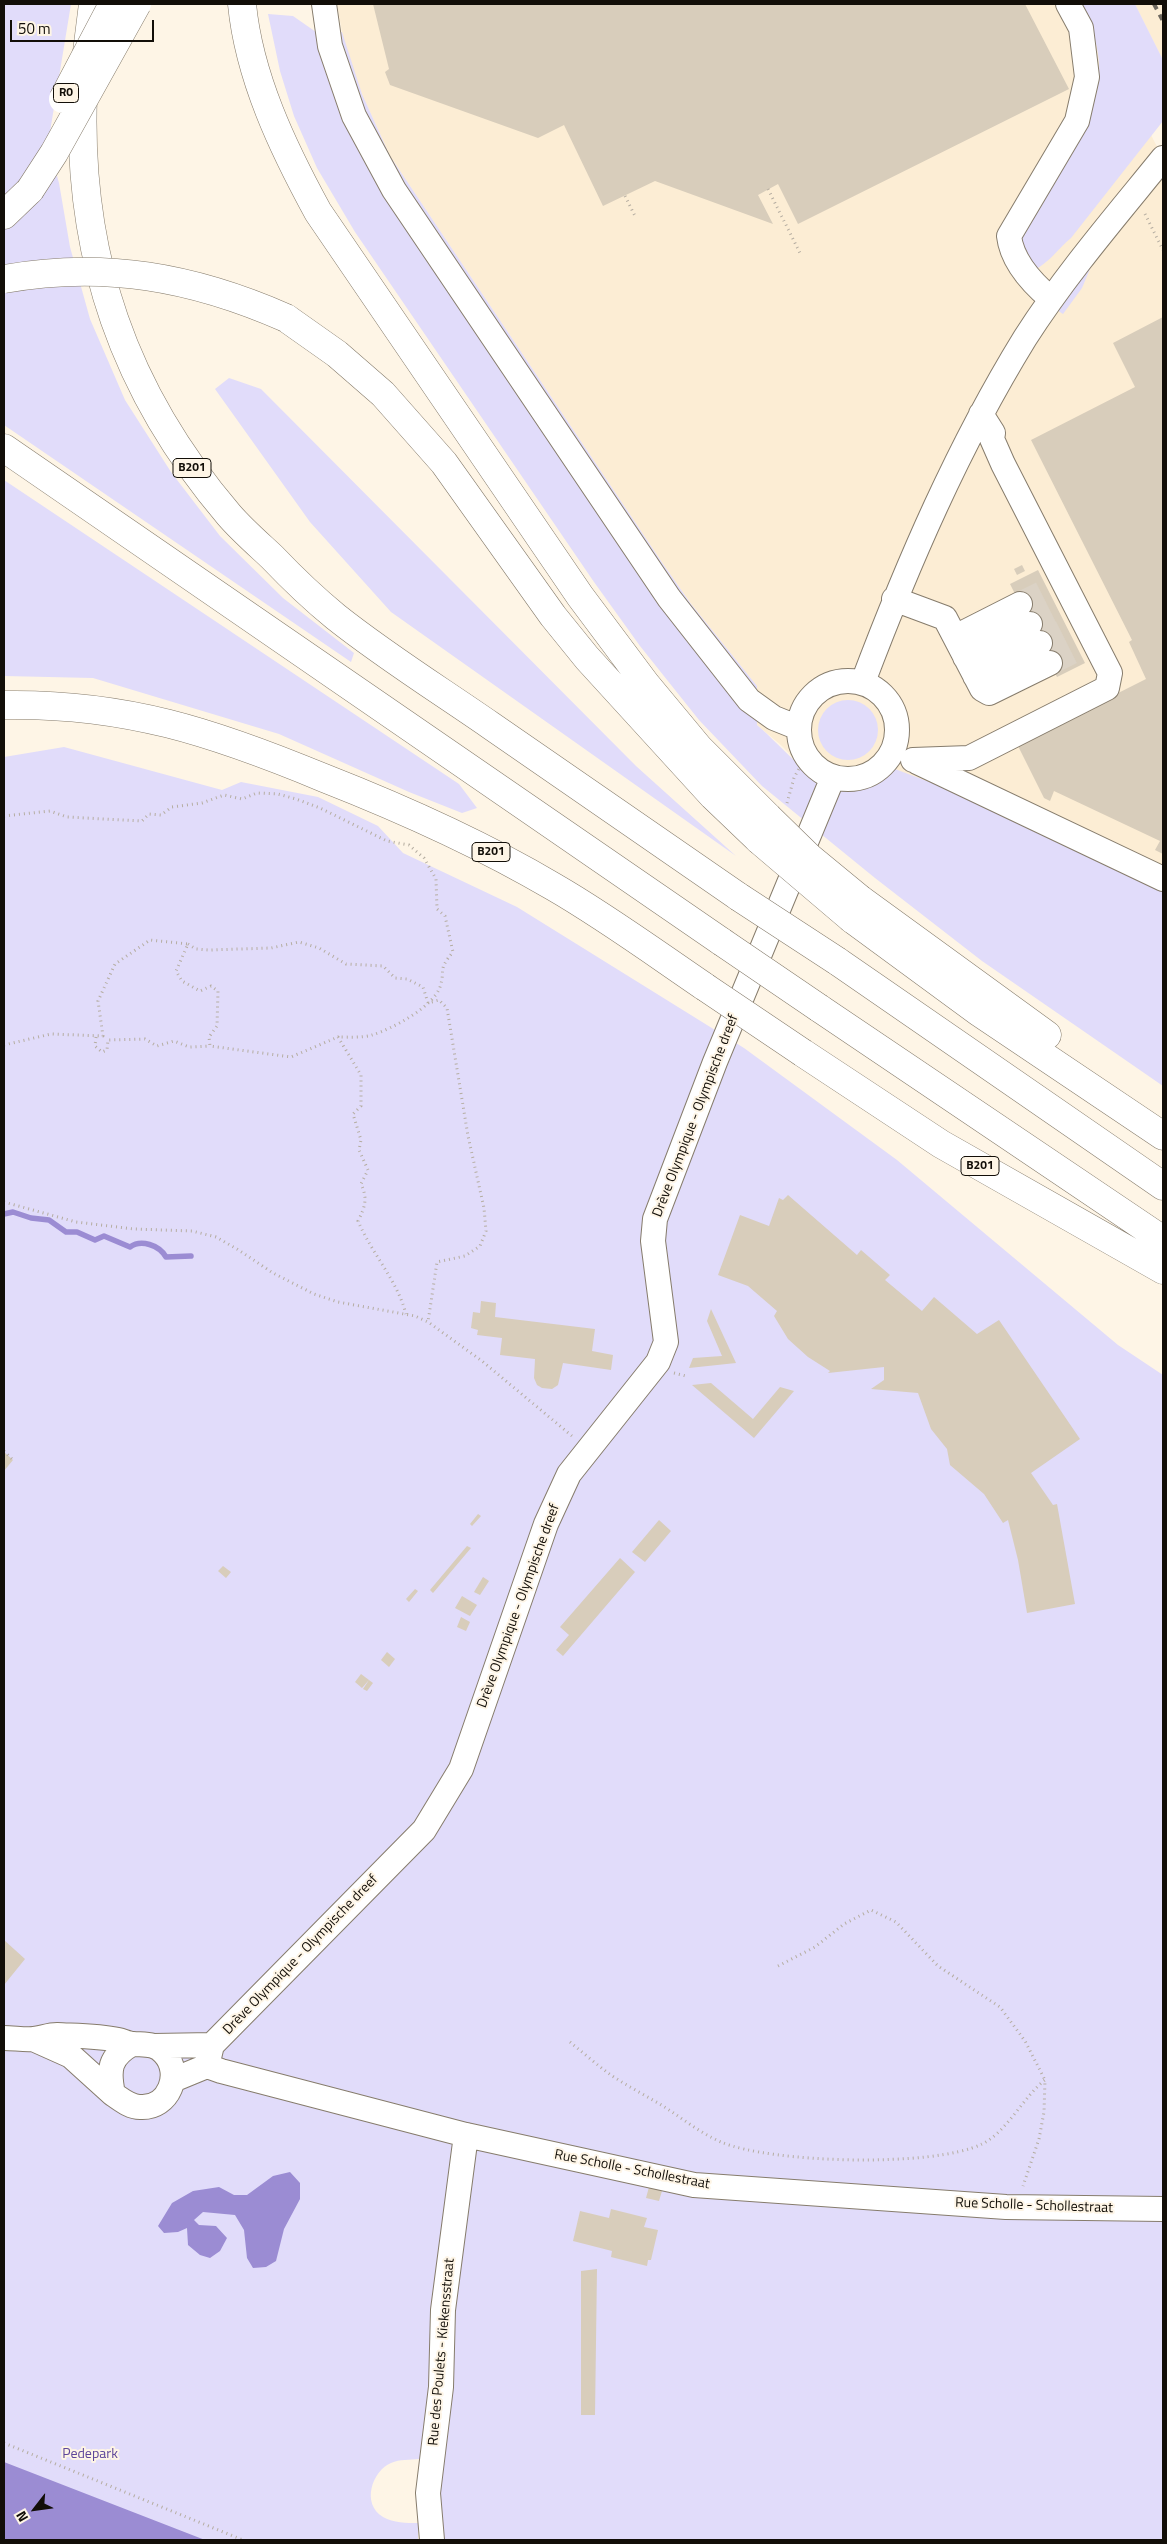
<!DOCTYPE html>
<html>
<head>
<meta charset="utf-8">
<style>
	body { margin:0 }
	#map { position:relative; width:1167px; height:2544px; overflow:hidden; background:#fef5e6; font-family:"Titillium Web",sans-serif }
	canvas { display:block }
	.frame { position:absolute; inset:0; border:5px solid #120e08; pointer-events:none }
	.north { position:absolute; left:10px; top:2484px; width:50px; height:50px; -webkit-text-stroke:4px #fef5e6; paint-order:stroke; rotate:240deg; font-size:14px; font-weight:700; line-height:20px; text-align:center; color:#120e08 }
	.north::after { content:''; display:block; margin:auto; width:18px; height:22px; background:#120e08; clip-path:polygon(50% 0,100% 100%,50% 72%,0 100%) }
	.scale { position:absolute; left:10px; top:20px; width:144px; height:22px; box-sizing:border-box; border:2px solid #120e08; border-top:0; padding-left:6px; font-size:15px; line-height:18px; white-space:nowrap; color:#120e08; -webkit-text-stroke:4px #fef5e6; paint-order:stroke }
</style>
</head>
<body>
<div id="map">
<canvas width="1167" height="2544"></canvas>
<div class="frame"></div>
<div class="north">N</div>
<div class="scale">50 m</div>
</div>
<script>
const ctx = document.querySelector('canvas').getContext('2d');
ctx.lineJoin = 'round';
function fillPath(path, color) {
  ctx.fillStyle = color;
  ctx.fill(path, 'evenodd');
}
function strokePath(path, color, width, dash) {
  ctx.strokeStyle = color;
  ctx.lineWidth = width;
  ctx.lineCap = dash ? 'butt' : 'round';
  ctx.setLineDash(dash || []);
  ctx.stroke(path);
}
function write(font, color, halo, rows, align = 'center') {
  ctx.font = font + ' "Titillium Web",sans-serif';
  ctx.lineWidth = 4;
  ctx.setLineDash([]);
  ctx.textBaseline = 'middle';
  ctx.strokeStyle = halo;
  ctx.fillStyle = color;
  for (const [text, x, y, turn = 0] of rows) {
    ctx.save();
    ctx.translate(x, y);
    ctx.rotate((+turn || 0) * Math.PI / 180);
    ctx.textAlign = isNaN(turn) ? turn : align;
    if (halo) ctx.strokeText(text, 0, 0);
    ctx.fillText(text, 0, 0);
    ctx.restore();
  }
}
fillPath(new Path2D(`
	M337 4H1108L1152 137 1163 158V888L895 769 861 787H838L809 774 782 746 757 725V686L691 604 663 564 390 156 362 94 344 43Z
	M1135 4H1163V60Z`), '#fcedd4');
fillPath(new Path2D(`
	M4 4H71L48 144 59 183 70 247 90 319 125 400 171 472 220 536 283 598 354 653 351 662 4 425Z
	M1081 4H1135L1163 60V121L1071 238C1059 248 1051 260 1038 268L1033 266C1028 257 1021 246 1022 234 1025 219 1038 203 1045 190 1087 121 1122 86 1081 4Z
	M268 14 293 16 316 32H342L362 94 390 156 663 564 691 604 757 686V725C787 750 816 794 860 787 872 785 885 776 895 769L956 792 1163 888V1086L982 961 875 878 762 786 699 720 640 646 594 582 355 232 317 168 294 116 280 71Z
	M1093 262 1082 288 1063 314 1057 310Z
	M229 378 261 389 636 766 736 856 391 612 310 522 215 389Z
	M4 480 459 784 477 808 462 813 409 792 279 734 93 678 4 676Z
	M818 730a30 30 0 1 1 60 0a30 30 0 1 1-60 0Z
	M64 747 222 790 241 782 318 797 378 826 403 853 517 907 744 1048 897 1160 1118 1345 1163 1375V2540H439L438 2481 419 2459C410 2460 400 2459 391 2463 372 2471 361 2504 383 2517 394 2523 406 2523 418 2523V2540H4V757Z`), '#e1dcfa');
fillPath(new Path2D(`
	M290 2172 300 2183V2199L284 2229 276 2261 266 2267 253 2268 247 2258 244 2230 235 2215 203 2212 194 2220 199 2225 216 2226 227 2238 220 2251 210 2258 200 2255 188 2245 187 2228 178 2232 164 2233 158 2226 172 2203 193 2191 219 2187 234 2195H247L273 2176Z
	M4 2462 205 2540H4Z`), '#9b8cd3');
strokePath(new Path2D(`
	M4 1214 13 1212 31 1218 49 1220 66 1232H77L95 1240 104 1236 130 1247C141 1239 159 1245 166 1257L191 1256`), '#9b8cd3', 5.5);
fillPath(new Path2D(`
	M373 4H1025L1069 89 798 224 778 184 758 195 773 224 655 181 603 206 564 125 538 138 390 85 385 72 389 69Z
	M1163 317V854L1155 850 1160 841 1054 791 1050 801 1044 798 1017 744 1146 679 1129 642 1132 640 1031 440 1135 387 1113 343Z
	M1022 565 1025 571 1017 575 1014 569Z
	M1038 570 1085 663 1057 677 1010 584Z
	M788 1195 857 1255 861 1250 890 1275 885 1280 922 1311 934 1297 977 1334 999 1320 1080 1439 1031 1473 1053 1505 1057 1504 1075 1604 1027 1613 1018 1560 1008 1520 1003 1523 984 1494 950 1465 947 1449 931 1429 918 1393 871 1389 884 1380V1367L828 1373 830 1371 808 1357 788 1339 774 1316 777 1311 748 1286 718 1275 740 1215 769 1226 779 1198 783 1200Z
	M481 1301 496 1303 495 1317 595 1329 592 1351 613 1355 611 1370 563 1363 558 1385 552 1389 542 1388 537 1385 534 1378 535 1359 500 1355 502 1338 477 1335 478 1330 471 1328 473 1312 480 1313Z
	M711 1309 736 1363 689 1368 693 1358 722 1356 707 1321Z
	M711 1383 753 1419 780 1387 794 1391 754 1438 692 1385Z
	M4 1452 13 1460 4 1471Z
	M478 1514 481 1516 472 1526 470 1524Z
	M659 1520 671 1531 645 1562 632 1552Z
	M467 1546 471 1548 433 1593 430 1590Z
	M620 1558 635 1572 563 1656 556 1650 569 1635 560 1627Z
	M223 1566 231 1572 226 1578 218 1571Z
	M483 1577 489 1581 480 1595 474 1592Z
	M415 1589 418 1591 409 1602 406 1599Z
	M462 1596 477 1605 470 1616 455 1608Z
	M461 1617 470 1622 466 1631 457 1627Z
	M387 1652 395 1659 389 1667 381 1660Z
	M361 1674 369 1680 362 1688 355 1682Z
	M369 1680 373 1683 367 1691 363 1689Z
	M4 1940 25 1959 4 1985Z
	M649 2187 662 2191 659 2201 646 2198Z
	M611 2209 647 2218 644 2227 658 2230 651 2260H648L647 2266 611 2257 612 2251 573 2241 580 2211 609 2218Z
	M597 2269 595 2415H581V2271Z`), '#d8cdbb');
strokePath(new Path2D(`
	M1020 604 1048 590
	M1030 624 1058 610
	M1040 643 1068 629
	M1050 663 1078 649`), '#dbd2c5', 24, [24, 12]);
const minor = new Path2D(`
	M324 4 330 46 354 116 394 190 669 598 749 700 774 718 799 728
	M1051 299C1032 283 1012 262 1009 236L1077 121 1087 77 1081 28 1068 4
	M894 599 945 618 982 689 989 693 1050 663
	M955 637 1020 604
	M965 657 1030 624
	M975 676 1040 643
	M799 730a49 49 0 1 1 98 0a49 49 0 1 1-98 0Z
	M863 682C908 563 958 447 1025 338 1066 274 1116 216 1163 158
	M913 760 969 758 1107 688 1110 673 1003 464 992 439 993 433 981 414
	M917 762 1163 879
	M4 2038C14 2038 25 2040 34 2039 42 2038 49 2035 57 2035 76 2036 99 2036 118 2040 123 2041 128 2044 133 2044 145 2045 155 2043 164 2053 183 2073 169 2109 140 2107 130 2107 122 2100 113 2094 108 2070 109 2057 132 2044
	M33 2039 71 2056 113 2094
	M154 2046 212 2045
	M207 2066 212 2045 424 1830 461 1769 546 1524 569 1474 658 1362 666 1342 653 1241 655 1219 715 1062 833 777
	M173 2080 207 2066 221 2071 466 2135 694 2185 1006 2207 1163 2209
	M432 2540 428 2493 441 2387 443 2310 466 2135`);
const highway = new Path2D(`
	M242 4C249 77 283 148 318 212L580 596 645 683 699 748 768 817
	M87 52 93 4
	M83 95C77 256 124 392 229 515 242 530 257 543 272 557 292 578 314 599 336 617 385 656 438 689 490 725 573 782 656 839 739 897
	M4 215 30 190
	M286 318 337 354 383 394 444 463 553 616 587 658 713 796 759 840
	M4 448 722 942
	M4 705C125 703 213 732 324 778 403 809 481 844 554 887 606 917 655 953 705 987
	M860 899 1047 1035
	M852 919 980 1013 1163 1136
	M837 961 1163 1186
	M819 1008 1163 1240
	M803 1053 941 1144 1163 1270`);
strokePath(minor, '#867c6c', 26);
strokePath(highway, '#867c6c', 29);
strokePath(new Path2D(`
	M768 189 801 255
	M625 196 635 216
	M1145 214 1163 250
	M787 803 794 778 806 755
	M4 816 50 811 67 817 142 821 149 814 161 815 172 807 202 803 224 795 242 799 257 793 278 794 296 799 320 808 387 841 409 845 424 858 436 879 437 909 445 916 453 952C437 971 446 968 440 987 433 1007 392 1029 372 1035 362 1038 348 1037 338 1037
	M188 944 196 949 209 950 271 948 299 942 319 948 346 964 383 966 395 978 407 979 423 987 428 1003 439 1000 447 1008 468 1136 484 1208 486 1231 480 1246 465 1256 437 1262 428 1322
	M96 1037 95 1046 102 1052 107 1050 108 1040 145 1039 157 1046 174 1041 189 1047 210 1046
	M4 1045 51 1034 103 1036 98 1001 115 964 150 940 188 944 176 971 182 981 200 991 211 986 218 991 217 1026 209 1037 210 1046 291 1057 338 1037 361 1075V1106L353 1114 361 1140 359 1150 368 1170 361 1184C368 1199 365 1207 358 1221 372 1254 397 1280 406 1314
	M4 1202 76 1222 134 1229 192 1231 216 1237 237 1249 273 1273 314 1294 338 1302 415 1316 428 1322 482 1361 572 1436
	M674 1373 686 1376
	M4 1451 13 1460
	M778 1966 815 1947 844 1924 871 1910 896 1922 938 1966 1000 2007 1025 2041 1045 2080
	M570 2042C582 2052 595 2063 608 2073 625 2085 645 2095 663 2106 682 2118 700 2133 721 2142 770 2163 933 2168 982 2144 1007 2132 1024 2096 1045 2080L1044 2112 1039 2139 1023 2186
	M4 2443 243 2540`), '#b5ada1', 3, [1, 4]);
strokePath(minor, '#fff', 24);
strokePath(highway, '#fff', 28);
strokePath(new Path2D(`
	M1154 4 1163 21`), '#6f6960', 4, [6, 6]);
const highwayBridge = new Path2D(`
	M63 99 113 4
	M30 190 54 153 137 4
	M4 279C104 261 193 277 286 318
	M768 817 809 857 860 899
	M759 840 852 919
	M739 897 837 961
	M722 942 819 1008
	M705 987 803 1053`);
strokePath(highwayBridge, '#867c6c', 29, []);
strokePath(highwayBridge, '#fff', 28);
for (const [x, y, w] of [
	[66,93,25],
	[192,468,38],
	[491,852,38],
	[980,1166,38]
]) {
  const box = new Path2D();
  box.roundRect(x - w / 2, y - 9.5, w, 19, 4);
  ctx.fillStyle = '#fef5e6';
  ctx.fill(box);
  strokePath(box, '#120e08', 1);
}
write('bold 12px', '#120e08', null, [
	["R0",66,93],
	["B201",192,468],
	["B201",491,852],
	["B201",980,1166]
]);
write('14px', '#120e08', '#fef5e6', [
	["Drève Olympique - Olympische dreef",696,1116,-69],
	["Drève Olympique - Olympische dreef",519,1606,-70],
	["Drève Olympique - Olympische dreef",301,1955,-46],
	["Rue Scholle - Schollestraat",632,2170,11],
	["Rue Scholle - Schollestraat",1034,2206,2],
	["Rue des Poulets - Kiekensstraat",442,2352,-85]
]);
write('14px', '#5d459a', '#fef5e6', [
	["Pedepark",90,2455]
]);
</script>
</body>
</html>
